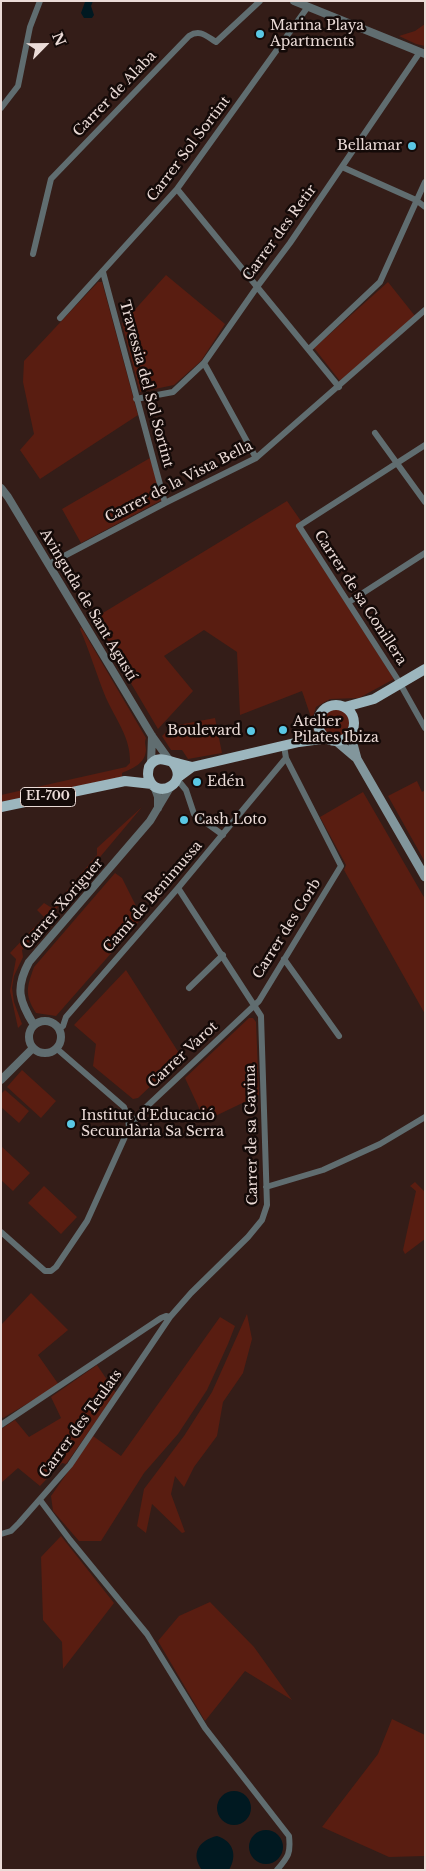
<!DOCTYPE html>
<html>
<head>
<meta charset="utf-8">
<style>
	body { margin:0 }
	#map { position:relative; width:426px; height:1871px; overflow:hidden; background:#341d18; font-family:"Libre Baskerville",serif }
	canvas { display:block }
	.frame { position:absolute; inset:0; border:2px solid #ebdbd7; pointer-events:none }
	.north { position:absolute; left:20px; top:20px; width:50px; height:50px; -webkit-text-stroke:4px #140a08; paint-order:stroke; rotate:67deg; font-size:14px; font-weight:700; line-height:20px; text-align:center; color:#ebdbd7 }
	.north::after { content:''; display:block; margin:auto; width:18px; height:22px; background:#ebdbd7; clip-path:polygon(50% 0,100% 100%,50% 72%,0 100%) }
</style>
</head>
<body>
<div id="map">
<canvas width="426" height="1871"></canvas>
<div class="frame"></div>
<div class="north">N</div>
</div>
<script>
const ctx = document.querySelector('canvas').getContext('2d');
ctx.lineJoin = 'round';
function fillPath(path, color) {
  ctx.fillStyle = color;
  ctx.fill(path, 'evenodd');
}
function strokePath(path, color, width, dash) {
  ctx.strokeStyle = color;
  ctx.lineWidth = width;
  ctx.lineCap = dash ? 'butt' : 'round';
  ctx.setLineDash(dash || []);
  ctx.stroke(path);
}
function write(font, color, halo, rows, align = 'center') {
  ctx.font = font + ' "Libre Baskerville",serif';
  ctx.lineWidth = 5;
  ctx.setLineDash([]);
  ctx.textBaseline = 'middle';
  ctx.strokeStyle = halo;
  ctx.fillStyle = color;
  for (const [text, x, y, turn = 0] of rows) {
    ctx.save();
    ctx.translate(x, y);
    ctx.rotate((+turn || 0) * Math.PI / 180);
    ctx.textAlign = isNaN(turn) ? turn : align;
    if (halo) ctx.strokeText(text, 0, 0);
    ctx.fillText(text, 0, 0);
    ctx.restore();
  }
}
fillPath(new Path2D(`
	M425 24V46L416 44 399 36 415 31Z
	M166 275 225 324 201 361 174 385 140 392 122 324Z
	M98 282H102L138 415 40 479 20 450 34 434 23 382 24 361Z
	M388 282 415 316 340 381 314 348Z
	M150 458 162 500 81 543 62 509Z
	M287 501 301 521 296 526 394 679 359 698 330 699 316 707 312 720 302 691 240 715 237 652 204 630 164 656 193 691 158 729 93 619Z
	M81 627 146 738C144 743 146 745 146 750 145 764 133 768 122 773V777L1 802V795L126 767 130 763C131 738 116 720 106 698 97 676 90 652 80 629Z
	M322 723a14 14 0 1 1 28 0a14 14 0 1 1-28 0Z
	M215 718 222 753 188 759 182 750H171L162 736 173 726Z
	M417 781 422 792 425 790V862L388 796Z
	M363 792 425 899V1014L344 870 346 865 320 817Z
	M142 807 22 950 23 957 14 976 12 988 14 1002 22 1024 18 1028 10 991 16 959 10 953 44 917 37 910 44 903 52 908 97 855V848Z
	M115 873 122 878 142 918 56 1016 36 1013C24 994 27 987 34 967Z
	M126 970 184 1061 174 1064 138 1098 133 1099 93 1066 96 1044 74 1025Z
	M249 1018H253L256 1022 259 1095 205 1121 185 1078Z
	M22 1070 56 1101 41 1118 7 1087Z
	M5 1090 29 1111 19 1123 1 1107V1094Z
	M1 1146 30 1173 13 1191 1 1180Z
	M415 1182 425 1192V1239L405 1254 403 1250 416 1191 410 1186Z
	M44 1186 77 1217 61 1234 28 1203Z
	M31 1293 68 1330 38 1355 59 1385 3 1418 1 1417V1325Z
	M247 1314 252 1339 243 1373 223 1402 217 1436 194 1467 184 1487 175 1476 171 1494 185 1532 182 1533 152 1504 146 1533 137 1526 144 1489 184 1436 212 1392Z
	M220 1317 235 1326 228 1344 207 1390 178 1434 144 1473 101 1541H79L53 1511 51 1496 93 1436 121 1456Z
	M97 1365 116 1393 66 1464 62 1463 40 1486 18 1468 1 1483V1429L15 1420 29 1437 61 1418 51 1397Z
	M61 1536 114 1603 63 1669 62 1642 43 1620 41 1557Z
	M210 1602 254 1647 292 1700 245 1671 205 1721 158 1641 179 1616Z
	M392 1719 425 1735V1856L389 1857 322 1827 378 1754Z`), '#591d11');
fillPath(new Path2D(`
	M88 1H93L91 6 94 15 92 18H84L81 13 85 2Z
	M217 1808a17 17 0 1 1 34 0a17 17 0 1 1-34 0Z
	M249 1847a17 17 0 1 1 34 0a17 17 0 1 1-34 0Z
	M217 1836C233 1841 238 1855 229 1870H202C190 1854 199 1840 217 1836Z`), '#001921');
strokePath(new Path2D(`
	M1 108 18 86 30 27 40 1
	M342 167 416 200 425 207
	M177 189 339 387
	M33 254 51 179 189 36C200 29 206 36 216 42L260 1
	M103 272 165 503
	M60 318 177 189 307 8
	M309 349 380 282 425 182
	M204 363 256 458
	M136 399 173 392 204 363 257 287 290 243 420 52
	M375 433 425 502
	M425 445 299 526 398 680 425 728
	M49 564 165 503 256 458 425 310
	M349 602 425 553
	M177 779 186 790 194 814 223 835
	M284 959 339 1036
	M189 988 223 955
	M59 1028 63 1026 66 1017 178 888 286 758
	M129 1128 142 1111 259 1001 341 866 286 758 284 746
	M266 1187 323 1170 380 1144 425 1117
	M1 1232 45 1271H51L56 1267 87 1221 129 1128 128 1117 124 1107 56 1048
	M1 1425 161 1318 166 1316 170 1317
	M40 1500 70 1540 147 1634 205 1728 289 1836C291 1854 288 1857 277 1870
	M1 1534 11 1531 19 1523 70 1465 170 1317 191 1293 248 1237 262 1220 267 1205 261 1016 178 888`), '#606d70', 6);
strokePath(new Path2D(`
	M294 1 425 54
	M1 488 8 497 152 736 170 761
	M151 764 152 736
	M154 786 158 797V808
	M29 1037a16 16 0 1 1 32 0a16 16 0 1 1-32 0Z
	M34 1025C19 1001 15 988 29 962L150 821 171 786
	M1 1080 33 1048`), '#606d70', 8);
strokePath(new Path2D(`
	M352 730 353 744 357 759 425 877
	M335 740 355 757`), '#82969c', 9);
strokePath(new Path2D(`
	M318 723a18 18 0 1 1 36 0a18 18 0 1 1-36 0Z
	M345 707 374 699 425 669
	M172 762C191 782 157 801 149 779 147 775 148 771 149 767 155 756 164 759 173 762 179 764 186 765 192 767
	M177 778 192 767 299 742 328 738
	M1 807 125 781 152 784`), '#9cb6be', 10);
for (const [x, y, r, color] of [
	[260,34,5,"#5ac8e5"],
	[412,146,5,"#5ac8e5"],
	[283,730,5,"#5ac8e5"],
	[251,731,5,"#5ac8e5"],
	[197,782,5,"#5ac8e5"],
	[184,820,5,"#5ac8e5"],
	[71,1124,5,"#5ac8e5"]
]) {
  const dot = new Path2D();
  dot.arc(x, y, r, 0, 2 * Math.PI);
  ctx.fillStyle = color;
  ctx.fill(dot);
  strokePath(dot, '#140a08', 2);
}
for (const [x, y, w] of [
	[48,797,55]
]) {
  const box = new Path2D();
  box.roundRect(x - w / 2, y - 9.5, w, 19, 4);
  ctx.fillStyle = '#140a08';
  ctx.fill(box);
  strokePath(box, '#ebdbd7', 1);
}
write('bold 12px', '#ebdbd7', null, [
	["EI-700",48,797]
]);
write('14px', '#ebdbd7', '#140a08', [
	["Marina Playa",270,26],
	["Apartments",270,42],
	["Bellamar",402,146,"right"],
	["Atelier",293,722],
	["Pilates Ibiza",293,738],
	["Boulevard",241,731,"right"],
	["Edén",207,782],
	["Cash Loto",194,820],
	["Institut d'Educació",81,1116],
	["Secundària Sa Serra",81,1132]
], 'left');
write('14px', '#ebdbd7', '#140a08', [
	["Carrer de Alaba",115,94,-46],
	["Carrer Sol Sortint",189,149,-53],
	["Carrer des Retir",280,233,-54],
	["Travessia del Sol Sortint",146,384,75],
	["Carrer de la Vista Bella",179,482,-27],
	["Carrer de sa Conillera",360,598,57],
	["Avinguda de Sant Agustí",88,605,59],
	["Camí de Benimussa",153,897,-49],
	["Carrer Xoriguer",63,904,-49],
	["Carrer des Corb",287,929,-58],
	["Carrer Varot",183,1055,-43],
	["Carrer de sa Gavina",252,1135,-91],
	["Carrer des Teulats",81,1424,-54]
]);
</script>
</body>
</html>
